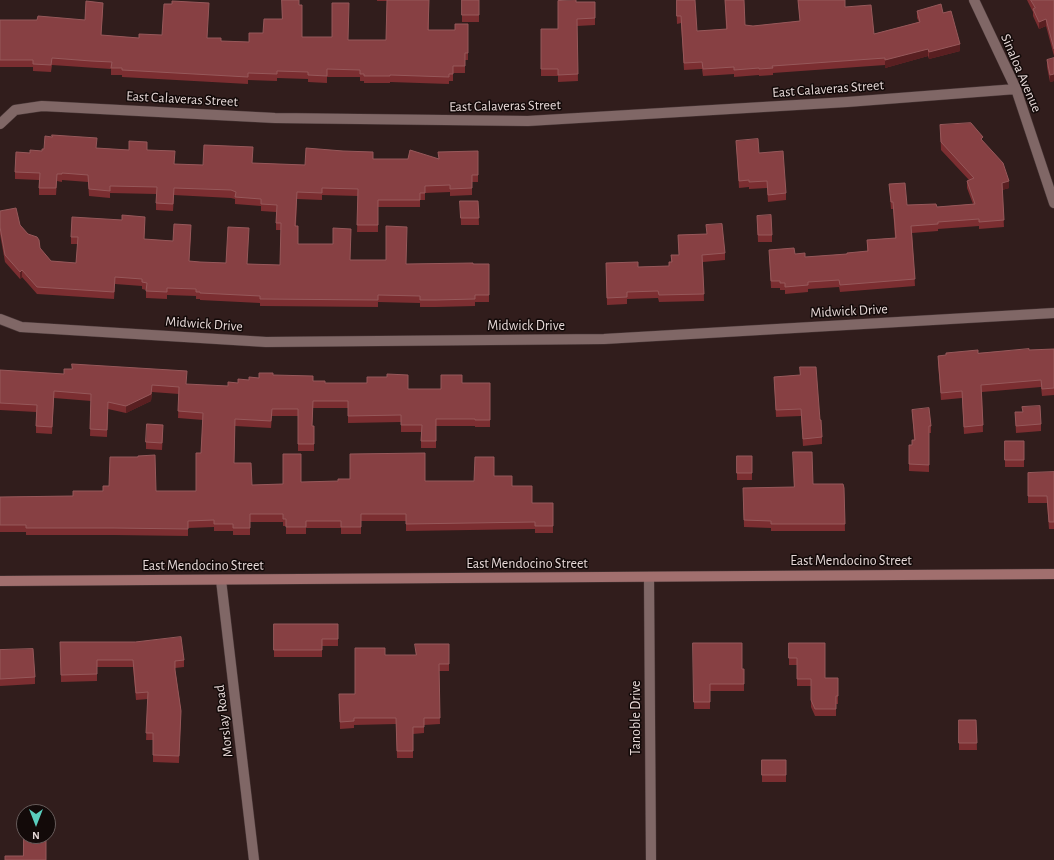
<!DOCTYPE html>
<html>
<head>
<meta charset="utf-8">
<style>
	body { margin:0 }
	#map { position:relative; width:1054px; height:860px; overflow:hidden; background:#311d1c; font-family:"Alegreya Sans",sans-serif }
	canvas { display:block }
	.north { position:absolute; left:16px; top:804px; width:40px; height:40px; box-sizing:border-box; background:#130a09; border:1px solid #675c5b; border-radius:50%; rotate:180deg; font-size:11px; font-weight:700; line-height:16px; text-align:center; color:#e6d8d7 }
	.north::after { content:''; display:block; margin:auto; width:14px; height:18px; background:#5acebe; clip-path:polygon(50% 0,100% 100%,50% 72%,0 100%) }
</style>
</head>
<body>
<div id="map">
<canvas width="1054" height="860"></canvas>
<div class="north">N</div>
</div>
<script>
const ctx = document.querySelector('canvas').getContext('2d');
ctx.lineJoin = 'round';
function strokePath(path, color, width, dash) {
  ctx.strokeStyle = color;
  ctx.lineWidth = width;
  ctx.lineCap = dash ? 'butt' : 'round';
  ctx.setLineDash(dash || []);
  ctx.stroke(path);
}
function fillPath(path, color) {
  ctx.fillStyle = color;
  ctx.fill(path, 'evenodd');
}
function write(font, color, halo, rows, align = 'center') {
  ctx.font = font + ' "Alegreya Sans",sans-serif';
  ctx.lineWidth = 3;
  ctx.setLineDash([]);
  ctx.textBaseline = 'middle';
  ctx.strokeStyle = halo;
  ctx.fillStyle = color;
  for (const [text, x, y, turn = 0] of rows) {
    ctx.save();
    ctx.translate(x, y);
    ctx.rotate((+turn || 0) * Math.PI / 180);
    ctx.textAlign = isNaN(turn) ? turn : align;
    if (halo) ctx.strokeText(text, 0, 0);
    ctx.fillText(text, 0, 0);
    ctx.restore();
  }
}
const street = new Path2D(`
	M974 0 1016 89 1054 203
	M0 124 15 110 42 106 275 118 528 121 847 102 1016 89
	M0 319 21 327 266 342 604 339 1054 313
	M649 577 651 860
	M221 580 254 860`);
const secondary = new Path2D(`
	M0 581 1054 574`);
strokePath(street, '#493838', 11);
strokePath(secondary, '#493838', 11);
strokePath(street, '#806766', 10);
strokePath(secondary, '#a16f6e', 10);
fillPath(new Path2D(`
	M377 0H429V30H455L468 24V60H465V73H453V81H449V84L390 82V83H364V81H360V77H327V83L308 82V79L277 78V81L248 80V84L122 77V75H111V69L52 65 51 72 33 71V67H0V20H85L103 10 101 35 139 38H208L221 41 249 42 263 33 282 19 299 5 302 37 348 40H386L387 1H377Z
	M462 0H479V22H462Z
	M676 0 697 31 726 29 725 0H744L745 25 753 26 800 21 798 0H845V7L874 34 919 22 917 18V11L943 13 960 51 929 59 928 56 885 68V65L773 73V75L759 76V75L734 77V74L703 76 702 69 684 70 681 23 677 24Z
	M1027 0H1054V56L1046 26 1039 29 1033 16V12Z
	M576 2 595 18V25L577 26 578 81 558 82V76H541V29H558Z
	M1054 58V81L1050 82 1047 67V60Z
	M940 125 983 142 1009 188 1002 190 1004 227 979 229V226L938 229V231L912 233 915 286 840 292 839 287 808 289V292L785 294V290H780V288H771L769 250 795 254 805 257 847 254 867 251V240L895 238 893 209H891L889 184 907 205 937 207 973 204 967 188V181L969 180 941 150Z
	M736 141 759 153 786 193V200L768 202 767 188 749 189V187L739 188Z
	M97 148 129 150H147L175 164 203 165 252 163 305 165 373 159H438L478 151V182H472V195L450 196V192L425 193V200H420V207H378V232H357L358 196 322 195V200L297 199 296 226 298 244 350 260 406 264H489V302H475V306L436 307H420V303L378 302V307L260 306V303L200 300V299H196V296L167 295V299L146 298V290L142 289V286L115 284 114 299 37 294 22 277 20 279 5 262 0 234V211L20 225 51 261 76 263 78 244H71V237L145 224 144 239 173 241 191 232 189 261 200 262 280 265 281 230H276V212L261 211V206L235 204V199L231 198 174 195 173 211 156 210V194L110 193V198L89 196 88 182 62 180V182L57 181 56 195H39V180L15 179V172L30 153 42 151 44 149Z
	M460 201H478L479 225H461Z
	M757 216 772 235V242H758Z
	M706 225 725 253V260L703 262 704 301 659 302 658 298 627 299V304L607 305 606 263 638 267 669 266 671 262V255H679L678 235 707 234Z
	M1054 349V395L1042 396 1041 387 982 392 983 432 964 434 962 398 941 400 938 363V356Z
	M800 367 820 420 822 437V444L803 446 801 416 776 417 774 377 800 375Z
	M0 370 187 385 228 386 249 380 273 375 325 383 408 389H441L462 383H490V427H475V426H436V448H421V432H401V422L348 423V408H313L312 426H314V451H298V416H272L271 428 235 426 234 463 252 485 283 484 301 482 474 481 494 476 512 486 532 503H553V533H535V529L406 531V521H361V534H341V528H306V534H286V526H283V522H250V535H233V531H214V527L188 528V536L114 535H26V532H0V497L73 496 156 491H196L201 453 203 420 178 418 179 394 152 392 151 401 126 413 108 409 107 437 90 436 91 401 54 398 52 434 36 433V412L0 410Z
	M912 410 931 426V433H929V472L909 471V445H912L914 440Z
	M1015 412 1041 424V431L1016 433Z
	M163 432 162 450 146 449V442Z
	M1005 441H1024V467H1005Z
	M737 456H752V480H737Z
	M1054 472V529H1049L1047 503H1028V473Z
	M813 484 844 488 845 531H771V528L744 527 743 488 794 487Z
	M274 624H338V646H322V657H274Z
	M60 642 184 660V667L175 668 181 711 179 763 153 762V740H146L148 699 136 700 133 667H97V681L61 682Z
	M693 643 742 669H744V691H710V709H694Z
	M789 643 825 678H838V704H836V716H815L811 707V686H797V665H789Z
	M449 644V671H439L440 724 424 725V733L413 734V758H397L396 724 354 725V728L340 729 339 694H355L385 655H416Z
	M0 650 35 677V684L0 686Z
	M959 720H976L977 750H959Z
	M762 760H786V782H762Z`), '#7b2e31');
fillPath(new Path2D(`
	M103 3V10L101 42V35Z
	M1046 19V26L1039 29V22Z
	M960 44V51L929 59V52Z
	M928 49V56L885 68V60Z
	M1054 74V81L1050 82V75Z
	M1009 181V188L1002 190V183Z
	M22 270V277L20 279V272Z
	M152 385 151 401 126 413V406Z`), '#591f21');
const building = new Path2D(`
	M282 0H299V5H302V37H332V3H349L348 40H386L387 0H429L428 30H455V24H468V53H465V66H453V74H449V77L390 75V76H364V74H360V70L327 69V76L308 75V72L277 71V74L248 73V77L122 70V68H111L112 62 91 61 52 58 51 65 33 64V60H0V20H37L38 16 85 20 86 1 103 3 101 35 139 38V34L162 35 164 4H172V1L209 3 207 38H221V41L249 42V33H263L264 19H282Z
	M462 0H479V15H462Z
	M576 0V2H595V18L577 19 578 74 558 75V69H541V29H558V1Z
	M677 0H695L697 31 727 29 725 0H744L745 25 753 26 800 21 798 0H845V7L871 5 874 34 920 22 917 11 941 4 943 13 951 11 960 44 929 52 928 49 885 60V58L772 66 773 68 759 69V68L734 70V67L703 69 702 62 684 63 681 16H677Z
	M1031 0H1054V49L1046 19 1039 22 1033 9 1035 8Z
	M1054 58V74L1050 75 1047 60Z
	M971 123 983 137 981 139 1003 163 1009 181 1002 183 1004 220 979 222V219L938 222V224L911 226 915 279 840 285 839 280 808 282V285L785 287V283H780V281H771L769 250 794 248 795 254 805 253V257L847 254V253L868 251 867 240 896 238 893 202H891L889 184 905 183 907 205 936 204 937 207 975 204 967 181 974 178 941 142 940 125Z
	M52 135 97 138 96 148 129 150V141L147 142V150L175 151 174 164 203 165 204 145 253 147 252 163 305 165 306 148 343 151 373 152V159H408L410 150 439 159 438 152 478 151V175H472V188L450 189V185L425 186V193H420V200H378V225H357L358 189 322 188V193L297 192 295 226H298V244H333V228L351 229 350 260H386V226L407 227 406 264 473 263V264H489V295H475V299L436 300H420V296L378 295V300L260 299V296L200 293V292H196V289L167 288V292L146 291 147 283 142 282V279L115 277 114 292 37 287 22 270 20 272 5 255 0 227V211L16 208 20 225 28 234 37 237 39 240 40 248 51 261 76 263 78 237H71L72 217 122 220V215L145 217 144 239 173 241 174 224 191 225 189 261 200 262 226 263 228 227 249 228 247 264 280 265 281 223H276L277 205 261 204V199L235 197 236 192 231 190 174 188 173 204 156 203 157 187 110 186V191L89 189 88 175 62 173V174H57L56 188H39L40 173 15 172 16 152 30 153V150L42 151V149H44L45 136 52 137Z
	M758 139 759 153 783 151 786 193 768 195 767 181 749 182V180L739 181 736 141Z
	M460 201H478L479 218H461Z
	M771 215 772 235H758L757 216Z
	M722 224 725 253 702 255 704 294 659 295 658 291 627 292V297L607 298 606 263 638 262V267L669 266V262H672L671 255H679L678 235 707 234 706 225Z
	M1029 349V350L1054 349V388L1042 389 1041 380 981 385 983 425 964 427 962 391 941 393 938 356 946 355V353L978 350V353Z
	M72 364 187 371 186 384 228 386V382L238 383V379L249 380V377L259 378V373H273V375L313 376V381H325V383H367V377H387V374L408 375V389H441V375H462V383H490V420H475V419H436V441H421L422 425H401V415L348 416V401H313L312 426H314V444H298V409H272L271 421 235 419 234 463H251L252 485 283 484V454H301V482L338 481V479H350V454L425 453V481H474L475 457H494V476H512V486H532V503H553V526H535V522L406 524V514H361V527H341V521H306V527H286V519H283V514H250V528H233V524H214V520L188 521V529L114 528H26V525H0V497L73 496V491H103V486H109L110 457H138V456L155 455 156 491H196V453H201L203 413 178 411 179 387 152 385 151 394 126 406 108 402 107 430 90 429 91 394 54 391 52 427 36 426 37 405 0 403V370L64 374V369H72Z
	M800 367H816L820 420H821L822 437 803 439 801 409 776 410 774 377 800 375Z
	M1040 406 1041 424 1016 426 1015 412H1023L1022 407Z
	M929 408 931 426H929V465L909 464V445H912V440H915L912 410Z
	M147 424 163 425 162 443 146 442Z
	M1005 441H1024V460H1005Z
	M793 452H812L813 484H843L844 488 845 524H771V521L744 520 743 488 794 487Z
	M737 456H752V473H737Z
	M1054 472V522H1049L1047 496H1028V473Z
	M274 624H338V639H322V650H274Z
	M181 637 184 660 175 661V670L181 711 179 756 153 755V733H146L148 692 136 693 133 660H97V674L61 675 60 642H135Z
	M693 643H742V669H744V684H710V702H694Z
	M789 643H825V678H838V696H836V709H815L811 700V679H797V658H789Z
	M415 644H449V664H439L440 718H424V727H413V751H397L396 718H354V721L340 722 339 694H355V648H385V655H416Z
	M33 649 35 677 0 679V650Z
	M959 720H976L977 743H959Z
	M762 760H786V775H762Z
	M24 837 46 838V860H5V856H23Z`);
fillPath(building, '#874043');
strokePath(building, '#96585a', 1);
write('14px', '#e6d8d7', '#130a09', [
	["Sinaloa Avenue",1021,73,67],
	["East Calaveras Street",828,89,-4],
	["East Calaveras Street",182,99,3],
	["East Calaveras Street",505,106,-1],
	["Midwick Drive",849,311,-3],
	["Midwick Drive",204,324,4],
	["Midwick Drive",526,326],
	["East Mendocino Street",851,561],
	["East Mendocino Street",527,564],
	["East Mendocino Street",203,566],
	["Tanoble Drive",636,718,-90],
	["Morslay Road",224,721,-97]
]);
</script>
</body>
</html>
